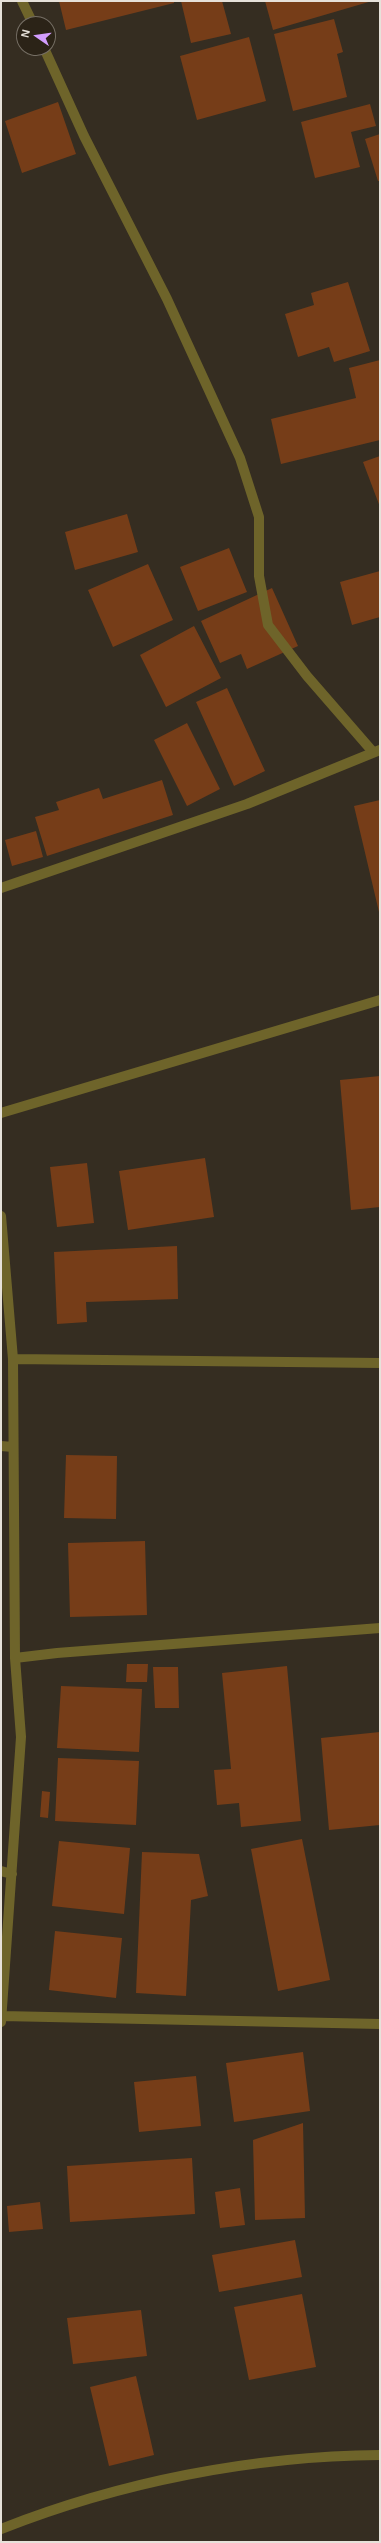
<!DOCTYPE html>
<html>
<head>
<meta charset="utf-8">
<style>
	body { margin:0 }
	#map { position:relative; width:381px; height:2543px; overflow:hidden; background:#352d21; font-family:Helvetica,sans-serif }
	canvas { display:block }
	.frame { position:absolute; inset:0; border:2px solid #e6e1d9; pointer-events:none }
	.north { position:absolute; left:16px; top:16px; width:40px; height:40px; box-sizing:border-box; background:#2b2317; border:1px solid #766f65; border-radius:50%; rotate:283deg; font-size:11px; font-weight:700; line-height:16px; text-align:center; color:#e6e1d9 }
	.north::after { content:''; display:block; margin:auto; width:14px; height:18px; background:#d29dfd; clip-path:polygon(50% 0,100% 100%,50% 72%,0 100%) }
</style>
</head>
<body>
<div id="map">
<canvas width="381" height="2543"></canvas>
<div class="frame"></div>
<div class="north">N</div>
</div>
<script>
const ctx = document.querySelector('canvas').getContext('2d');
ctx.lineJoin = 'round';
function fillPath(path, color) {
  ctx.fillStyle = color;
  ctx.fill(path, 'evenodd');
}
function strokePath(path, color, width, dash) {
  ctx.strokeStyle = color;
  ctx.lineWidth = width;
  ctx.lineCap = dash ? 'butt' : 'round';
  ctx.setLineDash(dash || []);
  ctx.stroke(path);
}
fillPath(new Path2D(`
	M59 1H174V3L66 30Z
	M181 1H222L231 34 191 43Z
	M265 1H372L273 30Z
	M334 19 343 52 337 54 347 97 293 111 274 34Z
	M249 37 266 101 197 120 180 56Z
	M58 102 76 154 22 173 5 121Z
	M370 104 376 126 351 132 360 167 315 178 301 122Z
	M380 134V181H378L365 139Z
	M348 282 370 351 334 362 329 347 298 357 285 314 314 305 311 293Z
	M380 360V440L281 464 271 419 356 398 349 368Z
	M380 456V507L363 462Z
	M127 514 138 552 75 570 65 532Z
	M229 548 247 592 198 611 180 567Z
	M148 564 173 620 113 647 88 590Z
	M380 571V617L352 625 340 582Z
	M272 588 298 646 247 669 241 654 220 663 201 621Z
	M194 626 221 678 166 707 140 655Z
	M227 688 265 771 234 786 196 702Z
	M187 723 220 789 187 806 154 740Z
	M162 780 173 815 47 856 35 817 59 810 56 802 99 788 103 799Z
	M380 800V912H379L354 806Z
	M36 831 43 857 12 866 5 840Z
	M380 1076V1207L351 1210 340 1080Z
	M205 1158 214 1217 128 1230 119 1171Z
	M87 1163 94 1223 57 1227 50 1167Z
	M177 1246 178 1299 86 1302 87 1322 57 1324 54 1252Z
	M66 1455 117 1456 116 1519 64 1518Z
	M145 1541 147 1615 70 1617 68 1543Z
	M127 1664H148L147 1682H126Z
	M287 1666 301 1821 241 1827 239 1803 217 1805 214 1770 231 1769 222 1673Z
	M153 1667H178L179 1708H155Z
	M61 1686 142 1689 139 1752 57 1748Z
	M380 1732V1825L329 1830 321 1738Z
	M58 1758 139 1761 136 1825 55 1821Z
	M42 1791 50 1792 48 1818 40 1817Z
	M302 1839 330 1980 278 1991 251 1849Z
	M59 1841 130 1848 124 1914 52 1906Z
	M142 1852 199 1854 208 1896 191 1900 186 1996 136 1993Z
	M55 1931 122 1938 116 1998 49 1990Z
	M303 2052 310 2111 234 2122 226 2063Z
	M196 2076 201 2126 139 2132 134 2082Z
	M303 2123 305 2218 255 2220 253 2140Z
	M192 2158 195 2214 70 2222 67 2166Z
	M240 2188 245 2225 220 2228 215 2192Z
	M40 2202 43 2229 9 2232 7 2206Z
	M295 2240 302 2277 219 2292 212 2255Z
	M302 2294 316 2367 249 2380 234 2307Z
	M141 2310 147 2356 73 2364 67 2318Z
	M136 2376 154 2455 109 2466 90 2387Z`), '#763d18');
strokePath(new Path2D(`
	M22 1 33 24
	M44 48 84 136 167 299 240 458 259 517V576L268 625 307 676 373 752
	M1 888 247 804 380 750
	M1 1113 380 1000
	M1 1216 13 1359 15 1658 21 1737 1 2022
	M13 1359 380 1363
	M1 1446 13 1447
	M15 1658 57 1653 380 1628
	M1 1871 12 1874
	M2 2016 380 2024
	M1 2529C120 2482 252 2456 380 2455`), '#6e642a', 10);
</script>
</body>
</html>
